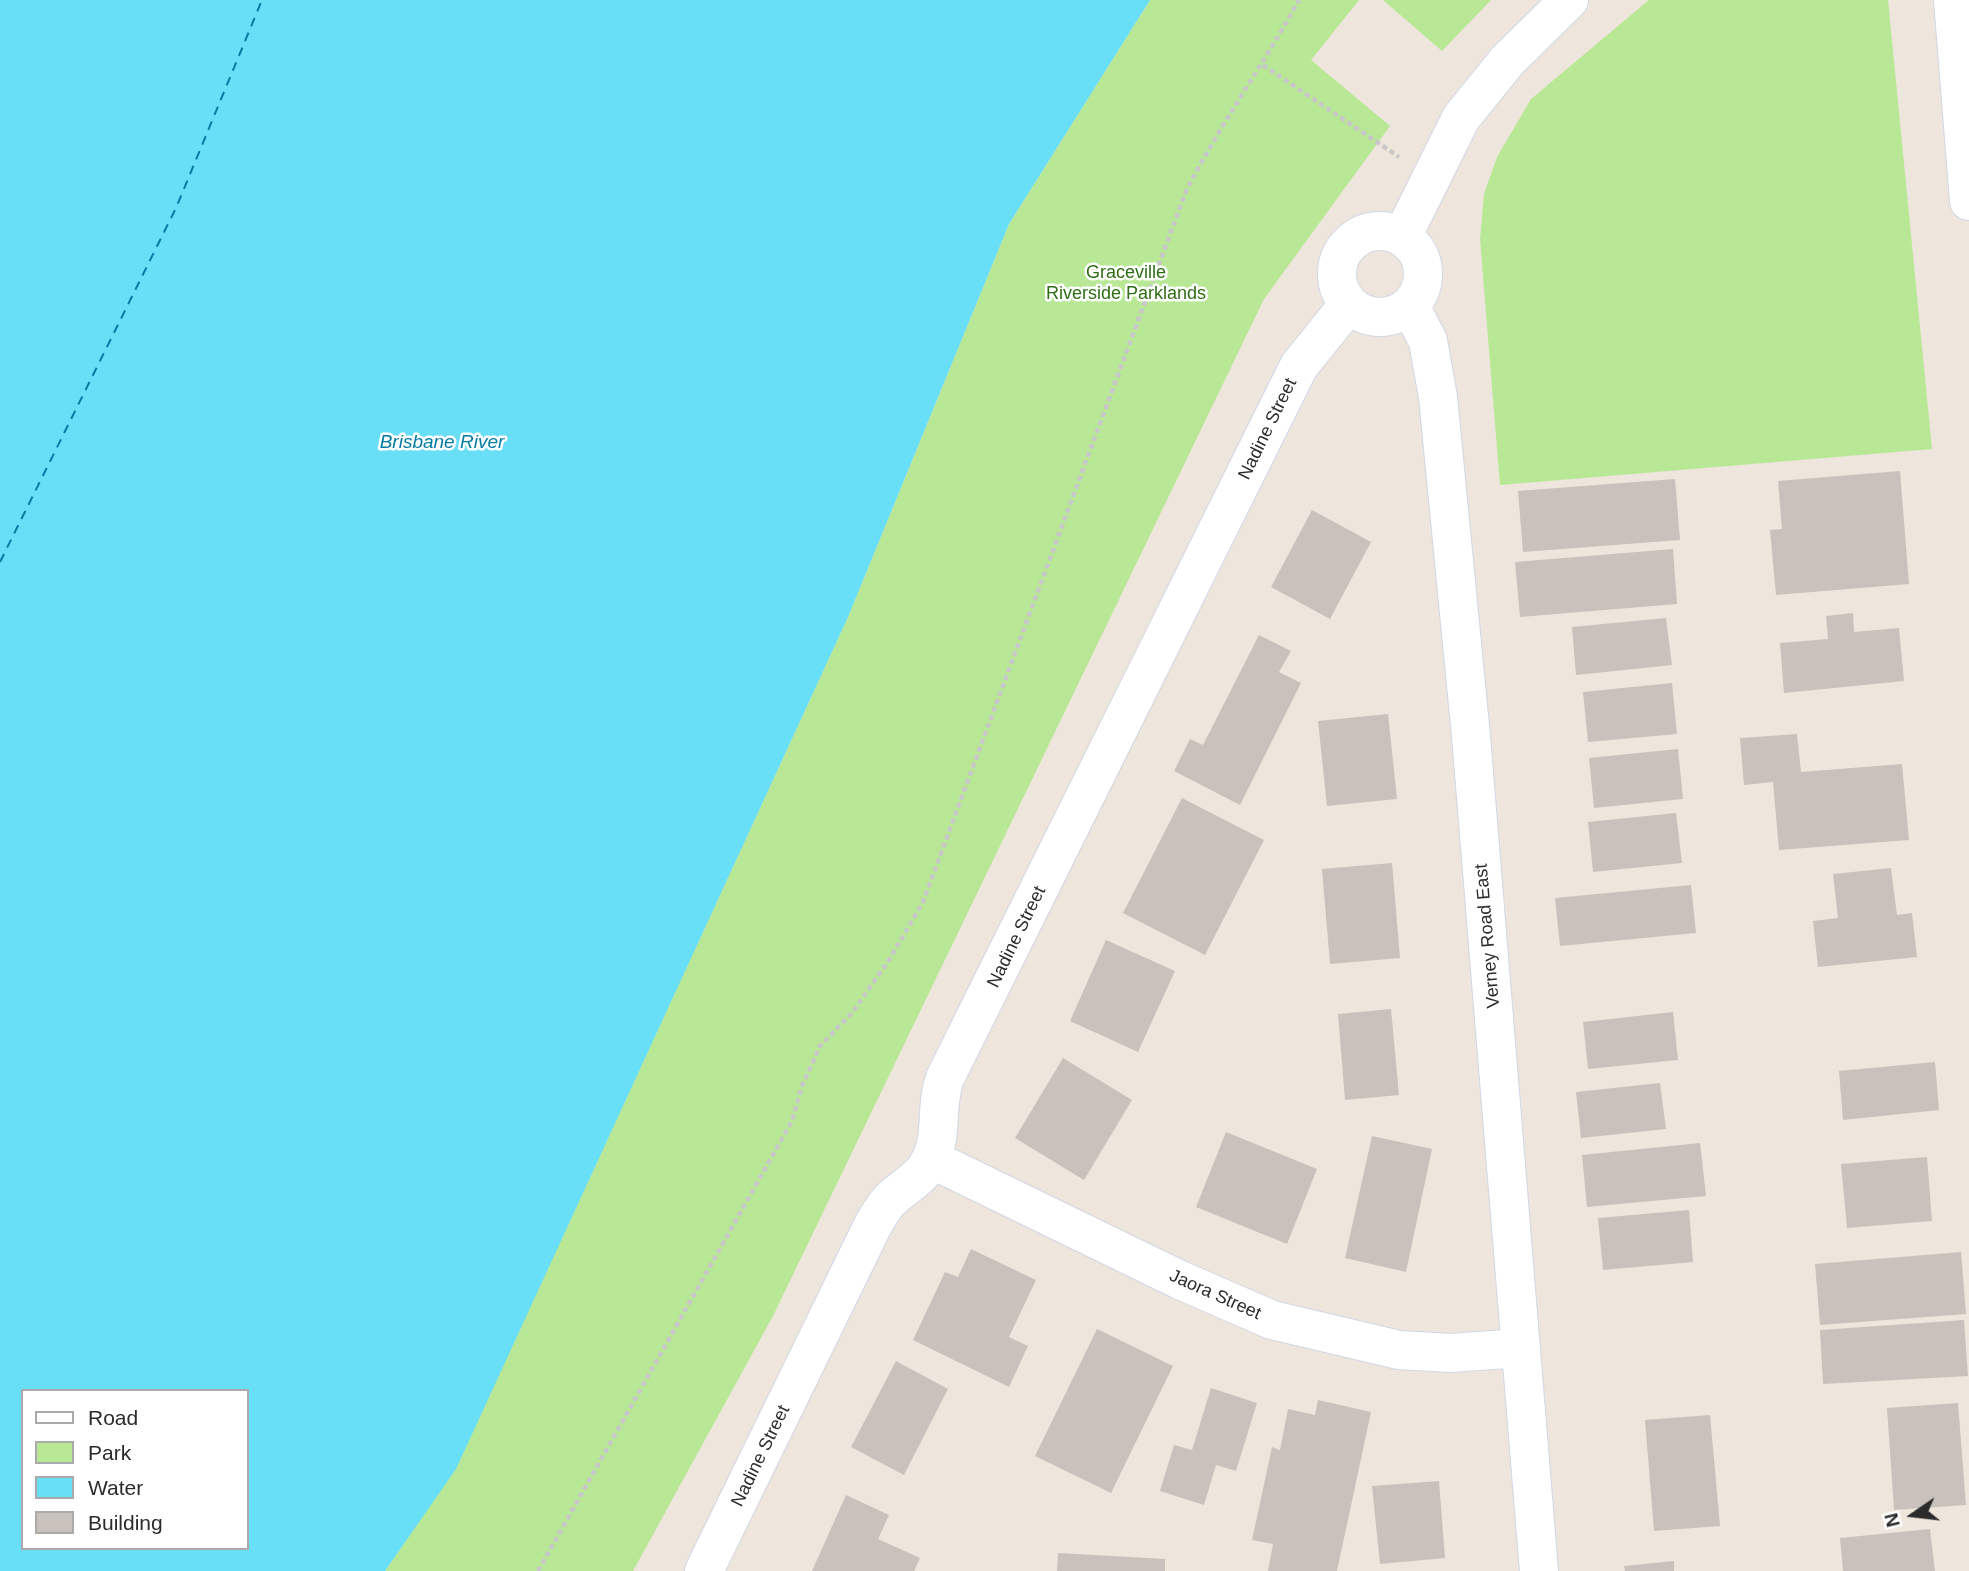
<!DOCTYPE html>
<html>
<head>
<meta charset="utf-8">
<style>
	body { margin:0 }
	#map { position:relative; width:1969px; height:1571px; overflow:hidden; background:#eee5dc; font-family:Helvetica,sans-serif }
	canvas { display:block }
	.legend { position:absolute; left:21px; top:1389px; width:228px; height:161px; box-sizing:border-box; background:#fff; border:2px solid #aaa; margin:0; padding:9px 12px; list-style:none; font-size:21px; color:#2b2b2b }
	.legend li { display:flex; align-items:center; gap:14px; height:35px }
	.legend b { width:35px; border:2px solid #aaa }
	.north { position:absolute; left:1878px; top:1480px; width:70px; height:70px; -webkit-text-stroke:5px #fff; paint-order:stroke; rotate:256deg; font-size:19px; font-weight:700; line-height:28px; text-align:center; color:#2b2b2b }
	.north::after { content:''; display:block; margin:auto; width:24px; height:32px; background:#2b2b2b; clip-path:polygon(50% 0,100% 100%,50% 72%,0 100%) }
</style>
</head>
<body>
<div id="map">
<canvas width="1969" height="1571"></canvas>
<ul class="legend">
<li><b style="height:9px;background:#fff"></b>Road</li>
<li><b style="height:19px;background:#b8e895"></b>Park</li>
<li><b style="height:19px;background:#68def7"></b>Water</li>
<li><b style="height:19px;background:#c9c2bc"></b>Building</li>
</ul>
<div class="north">N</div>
</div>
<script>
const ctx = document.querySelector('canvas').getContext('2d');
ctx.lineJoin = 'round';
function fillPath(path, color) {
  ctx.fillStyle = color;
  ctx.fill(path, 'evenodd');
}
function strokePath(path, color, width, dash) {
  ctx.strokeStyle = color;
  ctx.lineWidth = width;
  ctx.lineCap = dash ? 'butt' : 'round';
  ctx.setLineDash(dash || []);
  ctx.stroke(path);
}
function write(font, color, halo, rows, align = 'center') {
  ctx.font = font + ' Helvetica,sans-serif';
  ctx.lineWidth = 5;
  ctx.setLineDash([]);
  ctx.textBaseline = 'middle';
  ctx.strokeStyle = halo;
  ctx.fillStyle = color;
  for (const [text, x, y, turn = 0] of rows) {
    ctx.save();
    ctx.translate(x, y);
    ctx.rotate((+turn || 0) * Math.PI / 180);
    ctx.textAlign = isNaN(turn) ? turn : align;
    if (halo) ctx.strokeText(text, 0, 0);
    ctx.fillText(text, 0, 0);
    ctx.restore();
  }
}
fillPath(new Path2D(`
	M1150 0H1359L1311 60 1390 126 1264 299 773 1316 633 1571H385L456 1468 848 617 1009 224Z
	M1383 0H1491L1442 51Z
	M1649 0H1888L1932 449 1500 485 1480 239 1484 194 1497 157 1531 99Z`), '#b8e895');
fillPath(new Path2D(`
	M0 0H1150L1009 224 848 617 456 1469 385 1571H0ZM23 1391H247V1548H23Z`), '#68def7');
strokePath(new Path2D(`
	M0 562 176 208 262 0`), '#047da6', 2, [9, 7]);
fillPath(new Path2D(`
	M1900 471 1909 584 1776 595 1770 530 1782 529 1778 481Z
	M1675 479 1680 540 1523 552 1518 491Z
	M1312 510 1371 542 1330 619 1271 587Z
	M1673 549 1677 604 1520 617 1515 562Z
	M1853 613 1854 632 1899 628 1904 681 1784 693 1780 643 1828 639 1826 616Z
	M1666 618 1672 665 1576 675 1572 627Z
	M1259 635 1291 651 1279 672 1301 683 1240 805 1174 771 1190 739 1203 745Z
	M1672 683 1677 734 1588 742 1583 692Z
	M1388 714 1397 799 1327 806 1318 721Z
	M1797 734 1801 772 1902 764 1909 840 1779 850 1773 782 1744 785 1740 738Z
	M1678 749 1683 799 1594 808 1589 758Z
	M1182 798 1264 840 1205 955 1123 913Z
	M1676 813 1682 863 1593 872 1588 822Z
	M1392 863 1400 958 1330 964 1322 869Z
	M1891 868 1897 915 1912 913 1917 957 1818 967 1813 921 1838 918 1833 874Z
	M1691 885 1696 933 1560 946 1555 898Z
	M1106 940 1175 971 1138 1052 1070 1021Z
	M1391 1009 1399 1095 1345 1100 1338 1014Z
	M1673 1012 1678 1060 1588 1069 1583 1022Z
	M1063 1058 1132 1100 1084 1180 1015 1138Z
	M1935 1062 1939 1110 1843 1120 1839 1071Z
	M1660 1083 1666 1129 1581 1138 1576 1092Z
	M1226 1132 1317 1169 1287 1244 1196 1207Z
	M1372 1136 1432 1149 1406 1272 1345 1258Z
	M1700 1143 1706 1196 1587 1207 1582 1155Z
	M1927 1157 1932 1221 1847 1228 1841 1164Z
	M1689 1210 1693 1262 1603 1270 1598 1218Z
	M971 1249 1036 1280 1009 1337 1028 1346 1009 1387 913 1340 945 1272 958 1277Z
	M1961 1252 1966 1314 1820 1325 1815 1264Z
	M1964 1320 1968 1376 1823 1384 1820 1330Z
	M1097 1329 1173 1366 1111 1493 1035 1456Z
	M896 1361 948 1389 904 1475 851 1447Z
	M1211 1388 1257 1403 1236 1471 1216 1465 1204 1505 1160 1491 1174 1445 1192 1450Z
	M1318 1400 1371 1412 1337 1571H1268L1273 1544 1252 1540 1272 1447 1280 1450 1288 1409 1315 1415Z
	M1958 1403 1966 1505 1894 1510 1887 1408Z
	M1710 1415 1720 1526 1654 1531 1645 1420Z
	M1439 1481 1445 1558 1380 1564 1372 1486Z
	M846 1495 889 1515 878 1539 920 1558 914 1571H812Z
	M1930 1529 1935 1571H1843L1840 1538Z
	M1058 1553 1165 1559V1571H1057Z
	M1674 1561V1571H1625L1624 1566Z`), '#c9c2bc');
const minor = new Path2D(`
	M1337 274a43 43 0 1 1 86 0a43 43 0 1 1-86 0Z
	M1402 237 1461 118 1507 61 1569 0
	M1410 306 1428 341 1438 397 1471 736 1539 1571
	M931 1159 1180 1280 1272 1320 1399 1350 1450 1353 1521 1348
	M704 1571 873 1225C879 1215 884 1205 892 1198 907 1184 922 1179 931 1159 943 1133 935 1105 945 1078L1299 366 1349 304`);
const secondary = new Path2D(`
	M1953 0 1969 201`);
strokePath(minor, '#d1d7e5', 40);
strokePath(secondary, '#d1d7e5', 40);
strokePath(new Path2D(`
	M1263 65 1399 157
	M538 1571 792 1121 802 1086 820 1046 852 1013 889 960 923 902 1186 191C1220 125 1263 65 1299 0`), '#c8c8c8', 4.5, [5, 3.5]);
strokePath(minor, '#fff', 38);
strokePath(secondary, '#fff', 38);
write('18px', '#2f6e15', '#fff', [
	["Graceville",1126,273],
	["Riverside Parklands",1126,294]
]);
write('18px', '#2b2b2b', '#fff', [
	["Nadine Street",1268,429,-64],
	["Verney Road East",1488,936,-95],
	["Nadine Street",1017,937,-64],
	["Jaora Street",1215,1295,24],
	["Nadine Street",761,1456,-64]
]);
write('italic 19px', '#047da6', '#fff', [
	["Brisbane River",442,443]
]);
</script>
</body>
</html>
